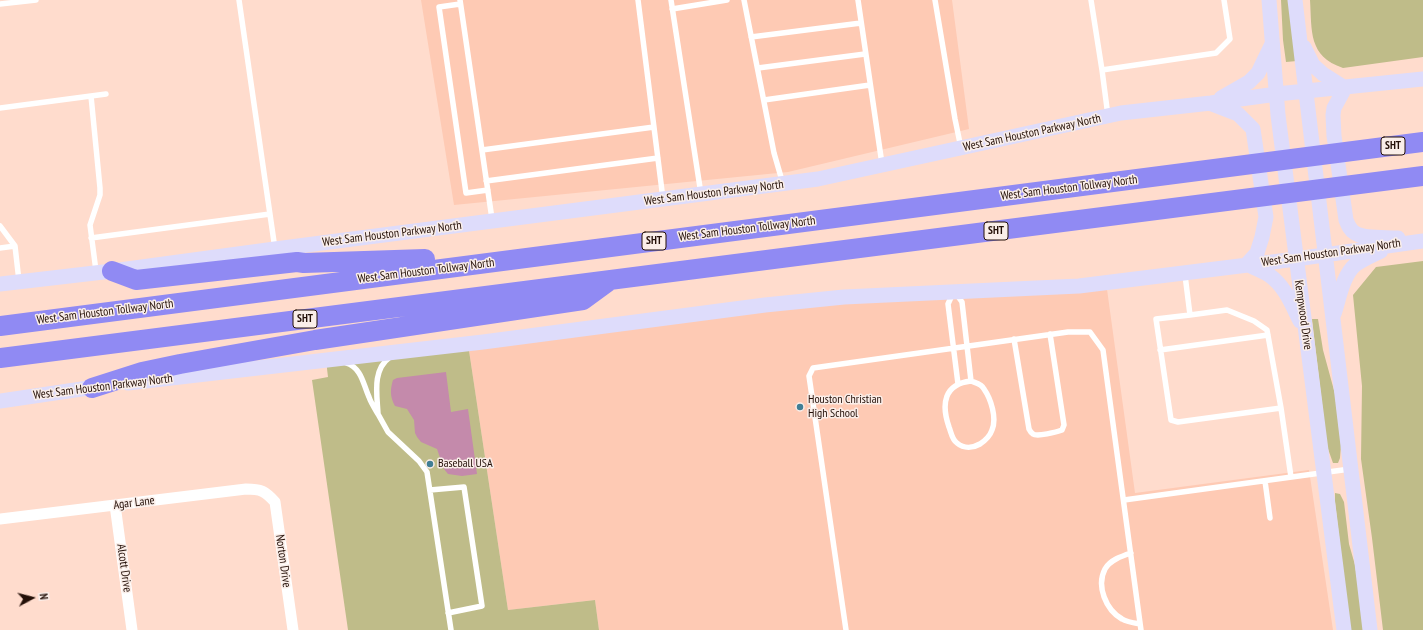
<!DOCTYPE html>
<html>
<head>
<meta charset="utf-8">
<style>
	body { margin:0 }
	#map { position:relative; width:1423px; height:630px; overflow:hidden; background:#ffdccd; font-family:"PT Sans Narrow",sans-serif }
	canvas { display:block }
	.north { position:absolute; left:12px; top:578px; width:40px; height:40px; -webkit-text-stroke:3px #faeee9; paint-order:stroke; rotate:83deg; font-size:11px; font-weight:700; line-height:16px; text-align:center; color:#241008 }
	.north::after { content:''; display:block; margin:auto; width:14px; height:18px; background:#241008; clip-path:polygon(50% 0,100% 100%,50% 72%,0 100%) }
</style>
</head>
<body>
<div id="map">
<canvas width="1423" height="630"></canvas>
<div class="north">N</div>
</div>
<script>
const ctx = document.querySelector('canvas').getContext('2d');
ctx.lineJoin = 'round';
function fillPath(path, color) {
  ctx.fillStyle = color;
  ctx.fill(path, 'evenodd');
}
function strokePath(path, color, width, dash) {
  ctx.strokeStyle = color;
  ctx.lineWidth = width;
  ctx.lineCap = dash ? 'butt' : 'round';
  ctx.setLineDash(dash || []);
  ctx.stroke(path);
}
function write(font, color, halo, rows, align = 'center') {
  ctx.font = font + ' "PT Sans Narrow",sans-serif';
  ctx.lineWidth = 3;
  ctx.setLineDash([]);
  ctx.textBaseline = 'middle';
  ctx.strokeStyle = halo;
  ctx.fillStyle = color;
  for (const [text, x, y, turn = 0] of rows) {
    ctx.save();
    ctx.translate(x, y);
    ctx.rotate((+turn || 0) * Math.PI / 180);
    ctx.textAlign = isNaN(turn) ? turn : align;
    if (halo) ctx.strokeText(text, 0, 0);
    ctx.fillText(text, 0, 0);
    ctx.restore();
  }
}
fillPath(new Path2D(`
	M421 0H952L969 129 788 172 454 205Z
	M1106 282 1135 493 1309 470 1333 630H599L595 600 508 610 468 344 765 305Z`), '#fecab4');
fillPath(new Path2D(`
	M1281 0H1291L1297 61 1286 62 1283 40Z
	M1310 0H1423V57L1343 68C1308 56 1312 31 1310 0Z
	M1423 261V630H1383L1372 538 1361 459 1362 386 1353 295 1376 267Z
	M1312 319H1318L1323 350 1335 394 1341 445 1340 458 1338 463H1333L1327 446Z
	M468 344 508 610 595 600 599 630H348L312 380 328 377 326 360Z
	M1335 493 1340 494 1344 502 1349 544 1355 565 1365 630H1350L1335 502Z`), '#bfbc89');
fillPath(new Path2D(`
	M446 372 451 412 468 409 477 474 462 476 448 474 444 469 437 449 421 442 417 437 415 433 414 420 407 409 395 406C390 397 390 390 393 380L397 378Z`), '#c48aab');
strokePath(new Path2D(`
	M239 0 275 249
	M460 0 492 219
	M638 0 663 199
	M671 0 701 194
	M744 0 774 153 783 184
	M858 0 882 164
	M935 0 955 119 961 148
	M1091 0 1102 70
	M0 4 36 0
	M460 4 439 7 466 193 488 190
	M672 9 727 0
	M751 37 861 23
	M758 68 865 54
	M91 96 100 188V195L90 225 96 271
	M764 100 870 85
	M0 108 106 94
	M1108 116 1102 70 1216 53 1230 39 1224 0
	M482 150 654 127
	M486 181 658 158
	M0 226 15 246 19 281
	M91 238 270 214
	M0 248 15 246
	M1185 275 1190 315 1156 319 1171 420 1178 422 1281 408 1291 477
	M1190 315 1227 310 1254 321 1267 330 1281 408
	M1014 339 1029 429C1030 431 1031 433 1033 434 1037 437 1057 432 1062 430L1064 425 1050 334
	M1160 350 1268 335
	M346 363C362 368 363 384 369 397 371 403 375 409 378 414 377 394 372 370 390 357
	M971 381C976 383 982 384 984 389 991 399 997 418 992 430 990 436 986 440 980 444 973 448 964 449 957 443 952 440 951 432 949 427 941 404 944 384 971 381Z
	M958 384 948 304 954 291 962 302 971 381
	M378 414 388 432 419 461 427 472 451 630
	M1265 481 1270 518
	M430 490 464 487 482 606 448 613
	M1124 500 1350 469
	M1131 553C1122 556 1110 560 1105 569 1096 586 1106 610 1122 619 1127 622 1134 623 1140 624
	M846 630 809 376 813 368 1068 332H1090L1103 350 1141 630`), '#fff', 5.5);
strokePath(new Path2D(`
	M115 505 132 630
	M0 519 246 489C261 489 265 491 275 502L293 630`), '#fff', 11);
strokePath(new Path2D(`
	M1269 0 1278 115 1344 630
	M1295 0C1321 210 1344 420 1370 630
	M1304 47 1313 65 1323 74 1345 88
	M1345 88 1334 108 1333 115 1334 136 1346 220C1348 225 1350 230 1355 233 1364 239 1387 237 1398 238
	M1221 98 1249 82 1258 73 1272 44
	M1212 104 1238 114 1253 129 1266 217 1262 237 1257 253 1247 264
	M1247 264C1254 268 1263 271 1269 275 1285 286 1292 305 1300 321
	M0 284 112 271 275 249 818 179 1121 113 1211 103 1277 94 1423 79
	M1334 314C1339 299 1343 275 1355 265 1363 259 1373 255 1381 251
	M128 383 483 342 765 305 844 297 1079 286 1296 259 1423 241
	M0 401 102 386`), '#dedcfb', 15);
strokePath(new Path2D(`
	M112 271 136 280 297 262 304 263 425 259
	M0 326 1423 142
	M0 358 1423 176
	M92 388 142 372 180 364 315 340 583 300 609 281`), '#908af3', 20);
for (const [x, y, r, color] of [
	[800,407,4,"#417e95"],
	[430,464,4,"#417e95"]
]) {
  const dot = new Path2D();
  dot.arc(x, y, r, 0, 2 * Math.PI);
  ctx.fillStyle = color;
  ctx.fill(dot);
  strokePath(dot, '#faeee9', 1.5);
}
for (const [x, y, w] of [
	[1393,146,24],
	[996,231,24],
	[654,241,24],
	[305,319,24]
]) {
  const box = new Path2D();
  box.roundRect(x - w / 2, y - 9, w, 18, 3);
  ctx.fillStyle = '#faeee9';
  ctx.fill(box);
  strokePath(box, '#241008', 1);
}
write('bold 11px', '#241008', null, [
	["SHT",1393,146],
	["SHT",996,231],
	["SHT",654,241],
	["SHT",305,319]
]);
write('12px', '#241008', '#faeee9', [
	["West Sam Houston Parkway North",1032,133,-12],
	["West Sam Houston Tollway North",1069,188,-7],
	["West Sam Houston Parkway North",714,193,-7],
	["West Sam Houston Tollway North",747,229,-7],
	["West Sam Houston Parkway North",392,234,-7],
	["West Sam Houston Parkway North",1331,253,-8],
	["West Sam Houston Tollway North",426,271,-7],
	["West Sam Houston Tollway North",105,312,-7],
	["Kempwood Drive",1303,315,82],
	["West Sam Houston Parkway North",103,387,-7],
	["Agar Lane",134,503,-7],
	["Norton Drive",283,561,82],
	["Alcott Drive",124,568,82]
]);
write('12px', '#241008', '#faeee9', [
	["Houston Christian",808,400],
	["High School",808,414],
	["Baseball USA",438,464]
], 'left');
</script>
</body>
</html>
